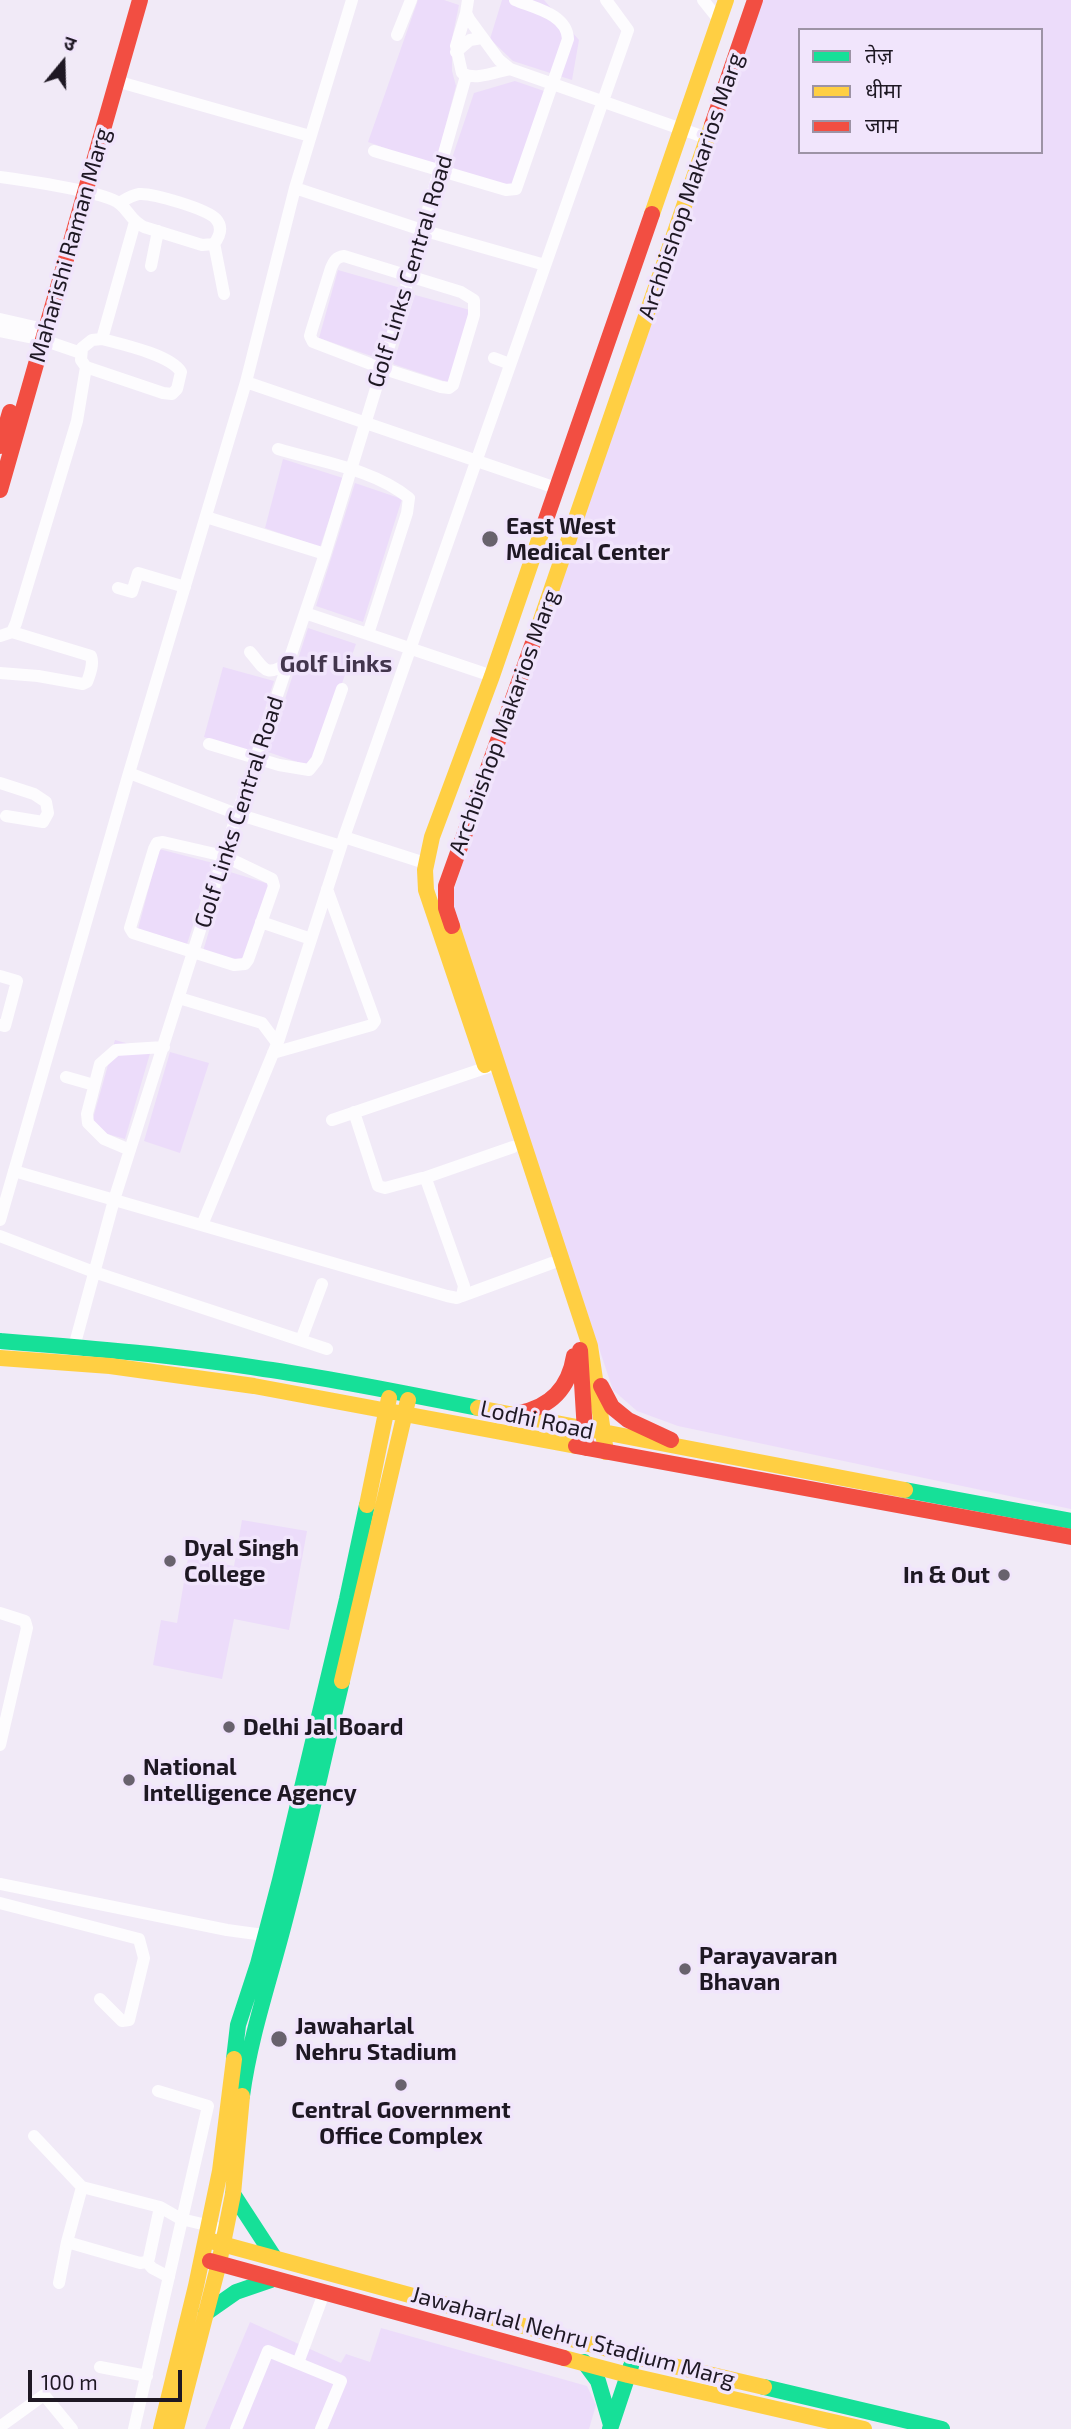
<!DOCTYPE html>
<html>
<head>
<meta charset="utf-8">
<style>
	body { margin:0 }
	#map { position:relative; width:1071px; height:2429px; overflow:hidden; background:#f1eaf7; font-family:"Exo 2","Noto Sans Devanagari",sans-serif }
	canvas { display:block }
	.legend { position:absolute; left:798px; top:28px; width:245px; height:126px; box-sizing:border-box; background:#f1e5fc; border:2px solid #9d93a5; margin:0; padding:9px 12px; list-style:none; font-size:21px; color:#1e1823 }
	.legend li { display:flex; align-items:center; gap:14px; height:35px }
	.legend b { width:35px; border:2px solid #9d93a5 }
	.north { position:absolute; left:28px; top:28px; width:70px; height:70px; -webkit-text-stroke:5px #f1e5fc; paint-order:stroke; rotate:19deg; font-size:19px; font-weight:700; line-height:28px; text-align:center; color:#1e1823 }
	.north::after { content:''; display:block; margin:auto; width:24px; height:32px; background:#1e1823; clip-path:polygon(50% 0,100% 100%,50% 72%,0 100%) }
	.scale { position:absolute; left:28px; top:2370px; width:154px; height:32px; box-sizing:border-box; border:4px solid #1e1823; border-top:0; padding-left:9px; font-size:21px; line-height:24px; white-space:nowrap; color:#1e1823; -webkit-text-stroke:5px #f1e5fc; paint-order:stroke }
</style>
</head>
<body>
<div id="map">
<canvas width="1071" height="2429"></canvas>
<ul class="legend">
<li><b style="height:9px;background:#16e098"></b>तेज़</li>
<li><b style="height:9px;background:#ffcf43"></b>धीमा</li>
<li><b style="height:9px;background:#f24e42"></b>जाम</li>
</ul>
<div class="north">उ</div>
<div class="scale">100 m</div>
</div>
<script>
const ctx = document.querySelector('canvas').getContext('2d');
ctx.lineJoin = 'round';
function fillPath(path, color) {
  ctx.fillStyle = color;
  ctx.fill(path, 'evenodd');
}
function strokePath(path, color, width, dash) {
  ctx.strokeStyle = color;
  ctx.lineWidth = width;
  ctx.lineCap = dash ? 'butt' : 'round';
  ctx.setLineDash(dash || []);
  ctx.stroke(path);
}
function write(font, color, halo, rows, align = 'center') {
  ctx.font = font + ' "Exo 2",sans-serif';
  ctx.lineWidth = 7;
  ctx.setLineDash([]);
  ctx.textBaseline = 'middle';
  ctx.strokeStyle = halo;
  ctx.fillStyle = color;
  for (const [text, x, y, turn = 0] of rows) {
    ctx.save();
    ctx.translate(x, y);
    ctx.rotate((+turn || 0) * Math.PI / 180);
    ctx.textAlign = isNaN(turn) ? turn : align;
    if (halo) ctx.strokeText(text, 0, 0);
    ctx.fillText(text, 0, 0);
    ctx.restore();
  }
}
fillPath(new Path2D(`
	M418 0H444L459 5 452 39V71L456 86 435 166 368 142Z
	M502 0H544L579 40 572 80 513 61 490 39Z
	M760 0H1071V1509L678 1426 637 1411 613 1390 453 912 452 895ZM800 30H1041V152H800Z
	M515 81 547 92 514 191 448 170 474 93Z
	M338 270 401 288 380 359 319 338Z
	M415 295 470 310 450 383 393 364Z
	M283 459 343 478 320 547 265 528Z
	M355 483 402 499 363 622 316 606Z
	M308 628 356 644 312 767 268 752Z
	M223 667 274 681 251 752 204 737Z
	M159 849 213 863 187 944 138 929Z
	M227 871 269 884 244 962 203 951Z
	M115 1040 151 1050 125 1139 90 1129Z
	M170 1052 209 1063 180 1153 144 1141Z
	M242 1520 307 1531 289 1630 234 1619 222 1679 153 1665 161 1620 177 1623 188 1558 234 1566Z
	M250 2322 341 2363 346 2354 370 2362 381 2328 587 2386 596 2405 589 2429H205Z`), '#ecdcfa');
strokePath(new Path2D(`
	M468 0 466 13 469 19 499 60 510 69 707 138
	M703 0 719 20
	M466 13 456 46 462 73C475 81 495 72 510 69
	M397 35 411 0
	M456 52 470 40 482 38
	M116 81 310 136
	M374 151 506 190 516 189 568 39C567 14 534 8 515 0
	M0 177C22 180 107 192 120 204 130 212 130 220 144 227L202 245 214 244C220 236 223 227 216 219 207 209 153 193 139 194 132 195 126 199 119 203
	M295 188 422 230 545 265
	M214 243 224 294
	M344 256 461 292 474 300V315L453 385 449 388 441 387 381 368 313 342 310 336 312 329 331 268C334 261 336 257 344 256Z
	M151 266 158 231
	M0 319 35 327
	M0 331 43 340 81 353
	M102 339C121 344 171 355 181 372L177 389 172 394 163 393 86 367 81 360 82 348 92 340Z
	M102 339 135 222
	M494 358 510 364
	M246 382 556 488
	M278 449C321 462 374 469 409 498L407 513 368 634
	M206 517 325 554
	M118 588 132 592 138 573 185 587
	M305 613 492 676
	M0 636 12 632 16 623 77 421 86 367
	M250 652C265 669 265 678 288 663
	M0 673 38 676 83 684 87 682C90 674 94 664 91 656L12 632
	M209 744 279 765 309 770 317 760 342 689
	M129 773 237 814 341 846
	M0 783 34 794 46 802 48 813 43 822 6 816
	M344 837 425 863
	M163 842 224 856 272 879 274 886 248 960 245 964 234 965 133 933 130 928 154 849 157 843Z
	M261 922 311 939
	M0 976 17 981 5 1026 0 1025
	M179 998 262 1023 277 1043
	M273 1053 372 1025 375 1021 327 889
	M66 1077 94 1085
	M332 1120 494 1065
	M130 1150 104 1139 88 1123 87 1114 100 1064 116 1050 164 1047
	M14 1171 447 1296 457 1298 462 1296 464 1286 426 1179 422 1178 385 1188 378 1186 354 1112
	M424 1178 513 1147
	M0 1220 129 773 246 382 295 188 352 0
	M202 1225 279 1039 344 837 628 30 606 0
	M0 1236 94 1272 327 1349
	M462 1296 552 1263
	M301 1340 322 1284
	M74 1347 114 1200 237 814 325 554 390 343 466 76
	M0 1613 25 1621 27 1628 0 1745
	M0 1884 227 1930 271 1936
	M0 1903 139 1939 144 1958 129 2020 122 2021 100 1999
	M34 2136 82 2187 160 2207 181 2219 215 2227
	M82 2187 67 2242 140 2263 147 2262 149 2258 160 2207
	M147 2262 152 2268 169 2277
	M59 2283 67 2242
	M298 2363 324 2293
	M100 2367 147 2376
	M1 2426 44 2395 72 2429
	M134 2429 208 2106 158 2091
	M236 2429 268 2351 341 2381 321 2429`), '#fdfcfe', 12);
strokePath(new Path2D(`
	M0 1341C88 1348 177 1355 264 1369 336 1379 407 1394 478 1408
	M905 1490 1071 1521
	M234 2059 238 2025 258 1964 280 1880 347 1599 367 1505
	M242 2096C250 2036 270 1979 285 1920 306 1841 323 1760 342 1681
	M233 2194 274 2257
	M206 2313 236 2292 271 2280
	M584 2362 598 2381 611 2425
	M764 2387 942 2429
	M610 2429 631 2366`), '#16e098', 16);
strokePath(new Path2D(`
	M652 214 726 0
	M534 640 712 125
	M452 926 590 1346 606 1452
	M485 1065 426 890 425 870 432 837 492 676 544 525
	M0 1358 110 1366 254 1386 576 1446
	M478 1408 905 1490
	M367 1505 389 1398
	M342 1681 408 1400
	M211 2241 652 2361 764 2387
	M564 2358 628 2375 864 2429
	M161 2429 196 2286 220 2171 234 2059
	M176 2429 219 2263 233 2194 242 2096`), '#ffcf43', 16);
strokePath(new Path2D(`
	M712 125 755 0
	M0 446 10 412
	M0 490 140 0
	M544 525 652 214
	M452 926 446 908V886L534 640
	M580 1350 586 1448
	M601 1386 612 1407 628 1420 671 1440
	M519 1413C551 1407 569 1388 574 1356
	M576 1446 1071 1537
	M210 2261 564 2358`), '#f24e42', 16);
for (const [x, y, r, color] of [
	[490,539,9,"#68626d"],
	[170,1561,7,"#68626d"],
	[1004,1575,7,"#68626d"],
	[229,1727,7,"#68626d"],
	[129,1780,7,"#68626d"],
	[685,1969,7,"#68626d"],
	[279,2039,9,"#68626d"],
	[401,2085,7,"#68626d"]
]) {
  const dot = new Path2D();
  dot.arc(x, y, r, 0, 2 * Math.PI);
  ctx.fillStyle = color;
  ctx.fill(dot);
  strokePath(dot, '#f1e5fc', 2.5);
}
write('23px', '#1e1823', '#f1e5fc', [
	["Archbishop Makarios Marg",691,186,-71],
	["Maharishi Raman Marg",70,245,-74],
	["Golf Links Central Road",410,271,-73],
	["Archbishop Makarios Marg",504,722,-70],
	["Golf Links Central Road",239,812,-72],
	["Lodhi Road",537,1420,12],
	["Jawaharlal Nehru Stadium Marg",573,2337,15]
]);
write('bold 23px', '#1e1823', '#f1e5fc', [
	["East West",506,526],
	["Medical Center",506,552],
	["Dyal Singh",184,1548],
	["College",184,1574],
	["In & Out",990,1575,"right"],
	["Delhi Jal Board",243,1727],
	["National",143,1767],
	["Intelligence Agency",143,1793],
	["Parayavaran",699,1956],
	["Bhavan",699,1982],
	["Jawaharlal",295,2026],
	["Nehru Stadium",295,2052],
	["Central Government",401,2110,"center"],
	["Office Complex",401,2136,"center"]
], 'left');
write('bold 24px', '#43364d', '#f1e5fc', [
	["Golf Links",336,664]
]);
</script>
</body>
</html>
